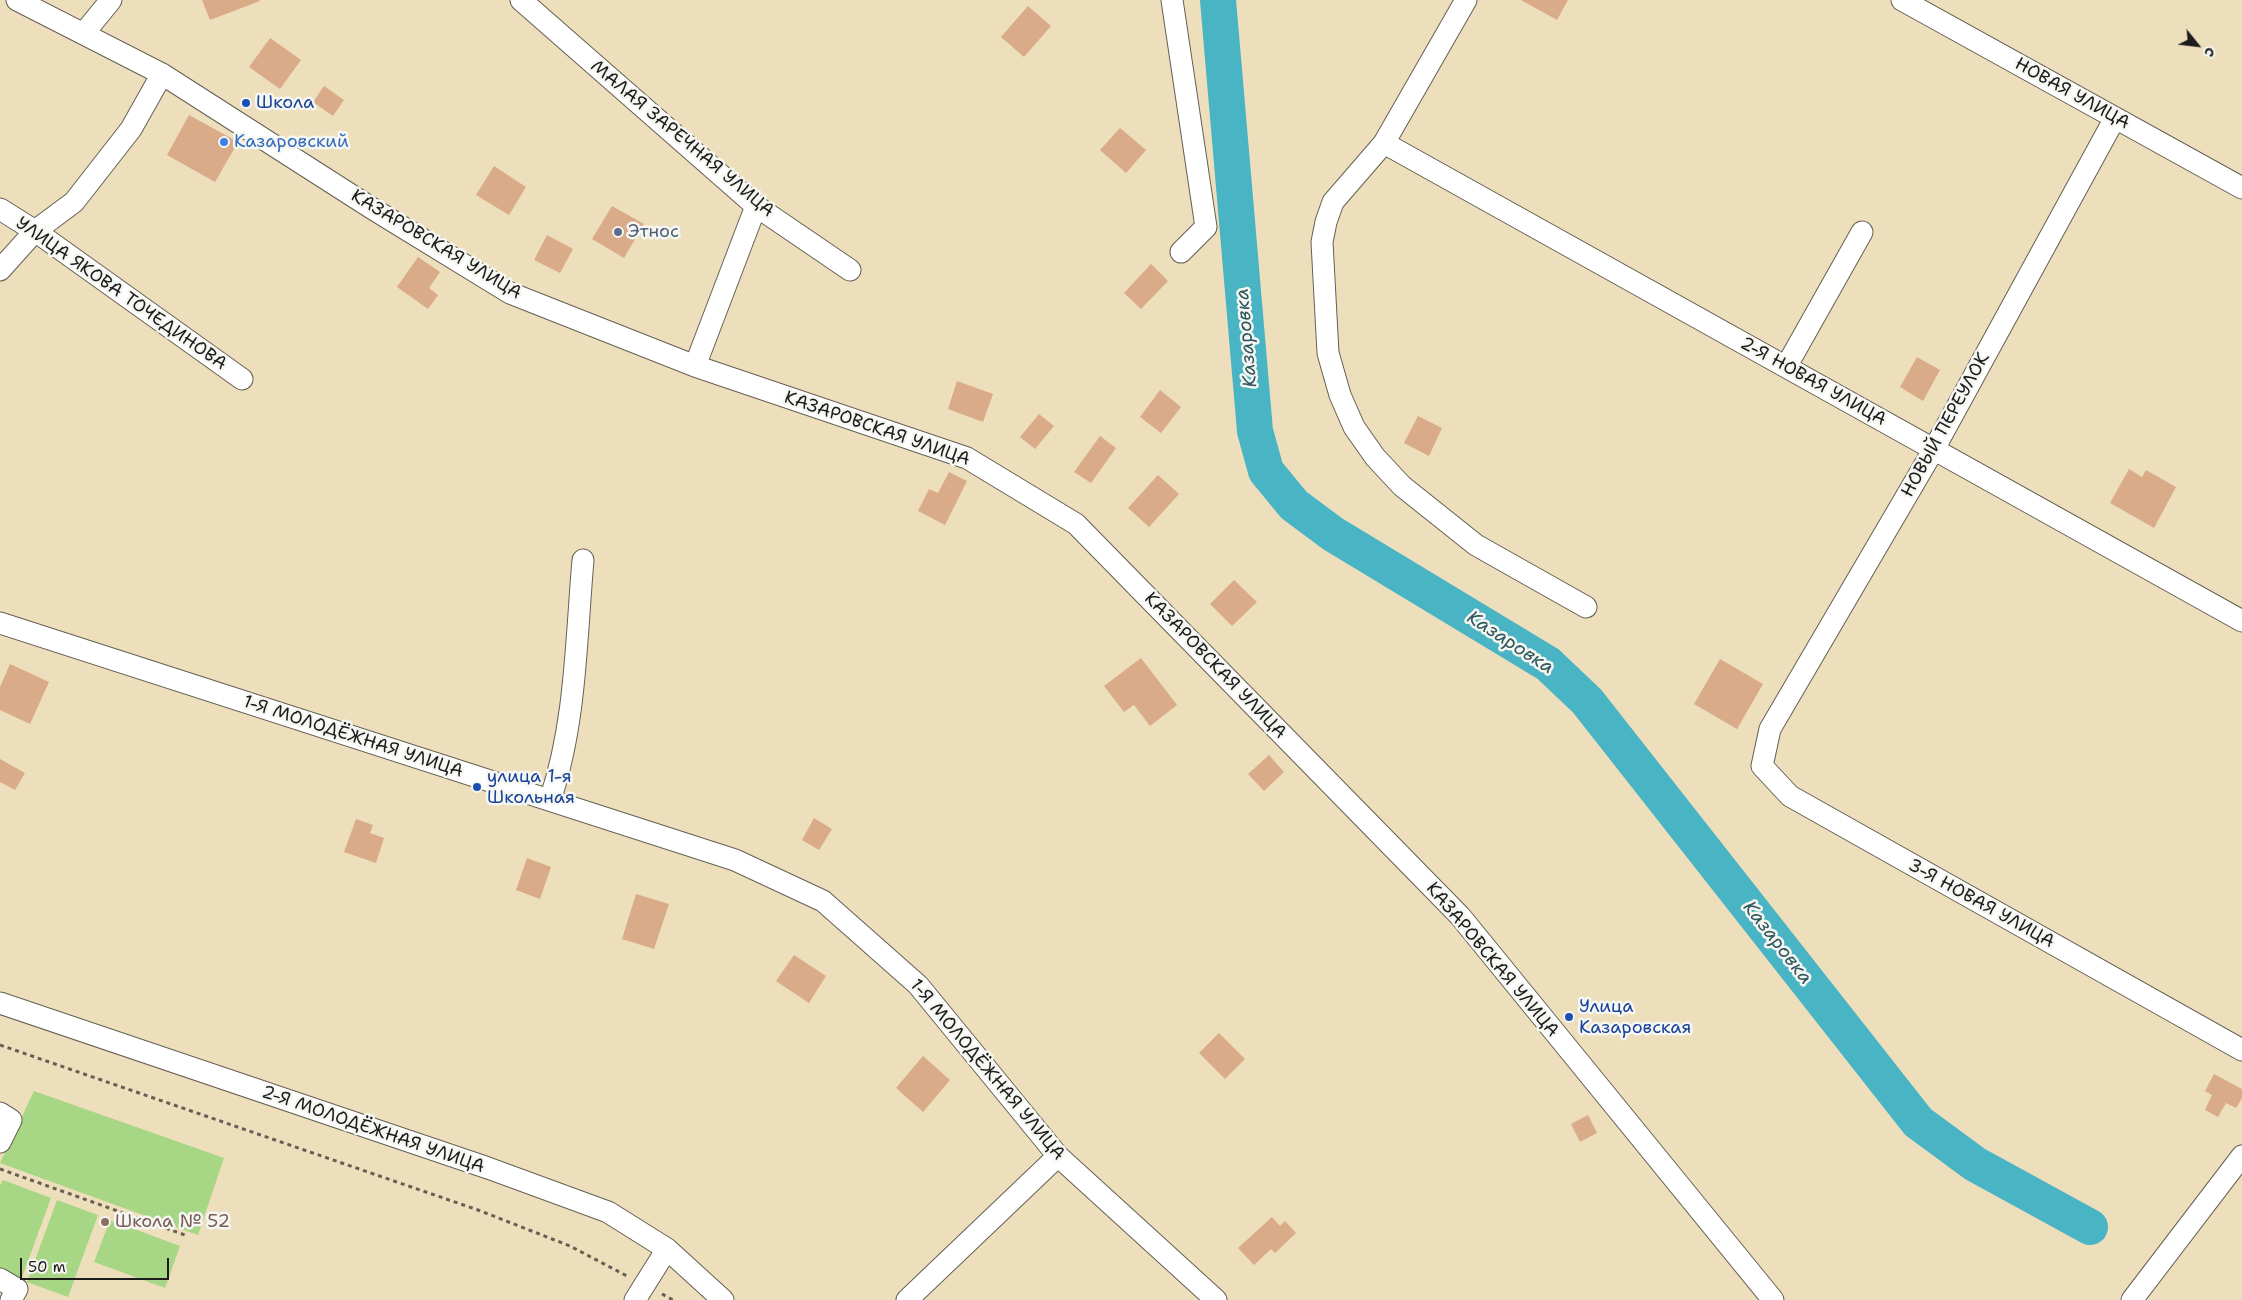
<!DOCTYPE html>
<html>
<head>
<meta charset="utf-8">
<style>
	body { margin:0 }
	#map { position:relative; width:2242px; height:1300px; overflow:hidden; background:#eddebc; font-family:"Shantell Sans",sans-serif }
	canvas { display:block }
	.north { position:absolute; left:2172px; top:20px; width:50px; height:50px; -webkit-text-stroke:4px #f6f6f2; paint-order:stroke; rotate:119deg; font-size:14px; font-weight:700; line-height:20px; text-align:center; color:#1c1c1c }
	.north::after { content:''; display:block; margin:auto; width:18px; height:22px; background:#1c1c1c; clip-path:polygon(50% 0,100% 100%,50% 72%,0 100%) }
	.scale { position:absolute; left:20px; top:1258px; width:149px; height:22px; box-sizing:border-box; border:2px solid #1c1c1c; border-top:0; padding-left:6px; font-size:15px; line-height:18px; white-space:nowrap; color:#1c1c1c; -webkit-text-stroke:4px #f6f6f2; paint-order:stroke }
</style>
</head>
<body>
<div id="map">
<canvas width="2242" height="1300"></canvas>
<div class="north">С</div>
<div class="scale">50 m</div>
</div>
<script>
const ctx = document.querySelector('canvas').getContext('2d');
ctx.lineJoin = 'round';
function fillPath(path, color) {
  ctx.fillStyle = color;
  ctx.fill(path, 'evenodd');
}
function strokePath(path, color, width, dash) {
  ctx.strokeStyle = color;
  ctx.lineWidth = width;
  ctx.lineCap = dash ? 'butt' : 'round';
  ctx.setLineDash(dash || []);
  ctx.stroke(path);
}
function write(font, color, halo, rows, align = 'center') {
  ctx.font = font + ' "Shantell Sans",sans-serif';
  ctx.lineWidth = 5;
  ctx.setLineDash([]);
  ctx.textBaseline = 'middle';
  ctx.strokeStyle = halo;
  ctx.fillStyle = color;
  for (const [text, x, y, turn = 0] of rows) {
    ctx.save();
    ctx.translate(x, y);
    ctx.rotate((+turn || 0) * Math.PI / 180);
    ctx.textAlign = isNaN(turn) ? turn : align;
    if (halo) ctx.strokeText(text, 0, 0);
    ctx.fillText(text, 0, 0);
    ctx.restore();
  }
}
fillPath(new Path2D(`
	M34 1091 224 1158 198 1235 0 1163Z
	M3 1180 51 1198 21 1280 0 1269V1185Z
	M57 1200 98 1215 68 1297 27 1282Z
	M110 1220 180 1246 165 1288 94 1262Z`), '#a7d684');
strokePath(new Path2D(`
	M1218 0 1255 431 1266 471 1294 505 1333 534 1548 664 1587 701 1918 1122 1975 1164 2090 1227`), '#48b4c4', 36);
fillPath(new Path2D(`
	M202 0H259L260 1 210 20Z
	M1521 0H1568L1557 20Z
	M1028 6 1051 26 1024 57 1001 37Z
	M270 38 301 60 280 89 249 67Z
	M324 86 344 100 333 116 313 102Z
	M189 115 238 142 215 182 167 155Z
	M1120 128 1146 150 1126 173 1100 150Z
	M494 166 526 187 509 215 476 195Z
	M612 206 644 224 624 258 592 239Z
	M547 235 573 249 560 273 534 260Z
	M418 257 440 272 429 288 438 295 428 309 397 287Z
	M1151 264 1168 281 1141 309 1124 293Z
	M1917 357 1940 370 1923 401 1900 387Z
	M957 381 993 394 983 422 948 409Z
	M1160 390 1181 407 1161 433 1140 417Z
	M1039 414 1054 426 1035 449 1020 437Z
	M1418 416 1442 428 1429 456 1404 443Z
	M1100 436 1116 448 1091 483 1074 472Z
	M2129 469 2142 477 2146 470 2176 487 2154 528 2110 503Z
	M949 472 967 481 945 525 918 511 929 489 938 493Z
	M1158 475 1179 494 1149 527 1128 508Z
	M1234 580 1257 602 1232 626 1210 604Z
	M1141 658 1177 705 1150 726 1134 705 1124 712 1104 686Z
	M1720 659 1763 684 1737 729 1694 704Z
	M10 664 49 682 30 724 0 710V687Z
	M1269 755 1284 772 1264 791 1248 774Z
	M0 759 25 773 15 790 0 782Z
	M814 818 832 829 819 850 802 840Z
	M356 819 373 825 370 833 384 838 376 863 344 852Z
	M527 858 551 867 540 899 516 890Z
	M636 894 669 904 654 949 622 939Z
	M794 955 826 976 809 1003 776 981Z
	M1219 1033 1245 1059 1225 1079 1199 1053Z
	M923 1056 950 1080 923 1112 896 1088Z
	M2214 1074 2242 1089V1098L2236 1108 2226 1103 2218 1117 2205 1110 2212 1095 2205 1091Z
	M1588 1115 1597 1133 1580 1142 1571 1124Z
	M1272 1217 1280 1226 1285 1221 1296 1233 1275 1253 1271 1249 1254 1265 1238 1248Z`), '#daab88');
const minor = new Path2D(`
	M17 0 162 74 373 209 510 293 695 366 967 458 1076 524 1460 916 1773 1300
	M521 0 756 206 850 270
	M1172 0 1206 227 1181 252
	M1466 0 1384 143 1333 202 1326 222 1322 242 1328 353 1340 395 1354 427 1375 457 1402 486 1476 545 1586 607
	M1902 0 2242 188
	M84 33 111 0
	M2115 118 1934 449 1770 729 1762 766 1790 796 2242 1050
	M1384 143 2242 621
	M0 209 35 231 242 379
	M0 270 35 231 74 202 131 129 162 74
	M695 366 756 206
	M1786 367 1862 232
	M0 623 735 860 823 901 918 985 1058 1156 1216 1300
	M550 800C576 723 576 640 583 560
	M0 1003 488 1168 608 1212 667 1249 723 1300
	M0 1113 11 1120 0 1142
	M0 1279 17 1289 11 1300
	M635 1300 667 1249
	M907 1300 1058 1156
	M2132 1300 2242 1156`);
strokePath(minor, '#656054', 23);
strokePath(new Path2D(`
	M0 1045 478 1210 570 1246 627 1276
	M0 1169 185 1235
	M662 1294 673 1300`), '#656054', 3, [4, 4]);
strokePath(minor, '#fff', 21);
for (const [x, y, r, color] of [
	[246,103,5,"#1a4fb4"],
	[224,142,5,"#3f7fe0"],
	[618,232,5,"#5c6f8a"],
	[477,787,5,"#1a4fb4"],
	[1569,1017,5,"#1a4fb4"],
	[105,1222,5,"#8d6e63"]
]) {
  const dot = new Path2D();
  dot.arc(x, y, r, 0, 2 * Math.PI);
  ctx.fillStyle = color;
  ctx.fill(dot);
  strokePath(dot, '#f6f6f2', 2);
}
write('18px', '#1c1c1c', '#f6f6f2', [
	["НОВАЯ УЛИЦА",2072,94,29],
	["МАЛАЯ ЗАРЕЧНАЯ УЛИЦА",682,139,40],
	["КАЗАРОВСКАЯ УЛИЦА",436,245,31],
	["УЛИЦА ЯКОВА ТОЧЕДИНОВА",121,294,35],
	["2-Я НОВАЯ УЛИЦА",1813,382,29],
	["НОВЫЙ ПЕРЕУЛОК",1946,425,-61],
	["КАЗАРОВСКАЯ УЛИЦА",877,429,19],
	["КАЗАРОВСКАЯ УЛИЦА",1215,666,46],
	["1-Я МОЛОДЁЖНАЯ УЛИЦА",353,737,18],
	["3-Я НОВАЯ УЛИЦА",1981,904,29],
	["КАЗАРОВСКАЯ УЛИЦА",1492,960,50],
	["1-Я МОЛОДЁЖНАЯ УЛИЦА",987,1070,50],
	["2-Я МОЛОДЁЖНАЯ УЛИЦА",373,1130,19]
]);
write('18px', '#164399', '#f6f6f2', [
	["Школа",256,103],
	["улица 1-я",487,777],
	["Школьная",487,798],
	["Улица",1579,1007],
	["Казаровская",1579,1028]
], 'left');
write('18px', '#366cbe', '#f6f6f2', [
	["Казаровский",234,142]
], 'left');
write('18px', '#4e5e75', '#f6f6f2', [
	["Этнос",628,232]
], 'left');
write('18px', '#785e54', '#f6f6f2', [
	["Школа № 52",115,1222]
], 'left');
write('italic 19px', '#2e595f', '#f6f6f2', [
	["Казаровка",1247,338,-95],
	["Казаровка",1510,643,33],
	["Казаровка",1777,943,52]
]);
</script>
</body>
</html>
